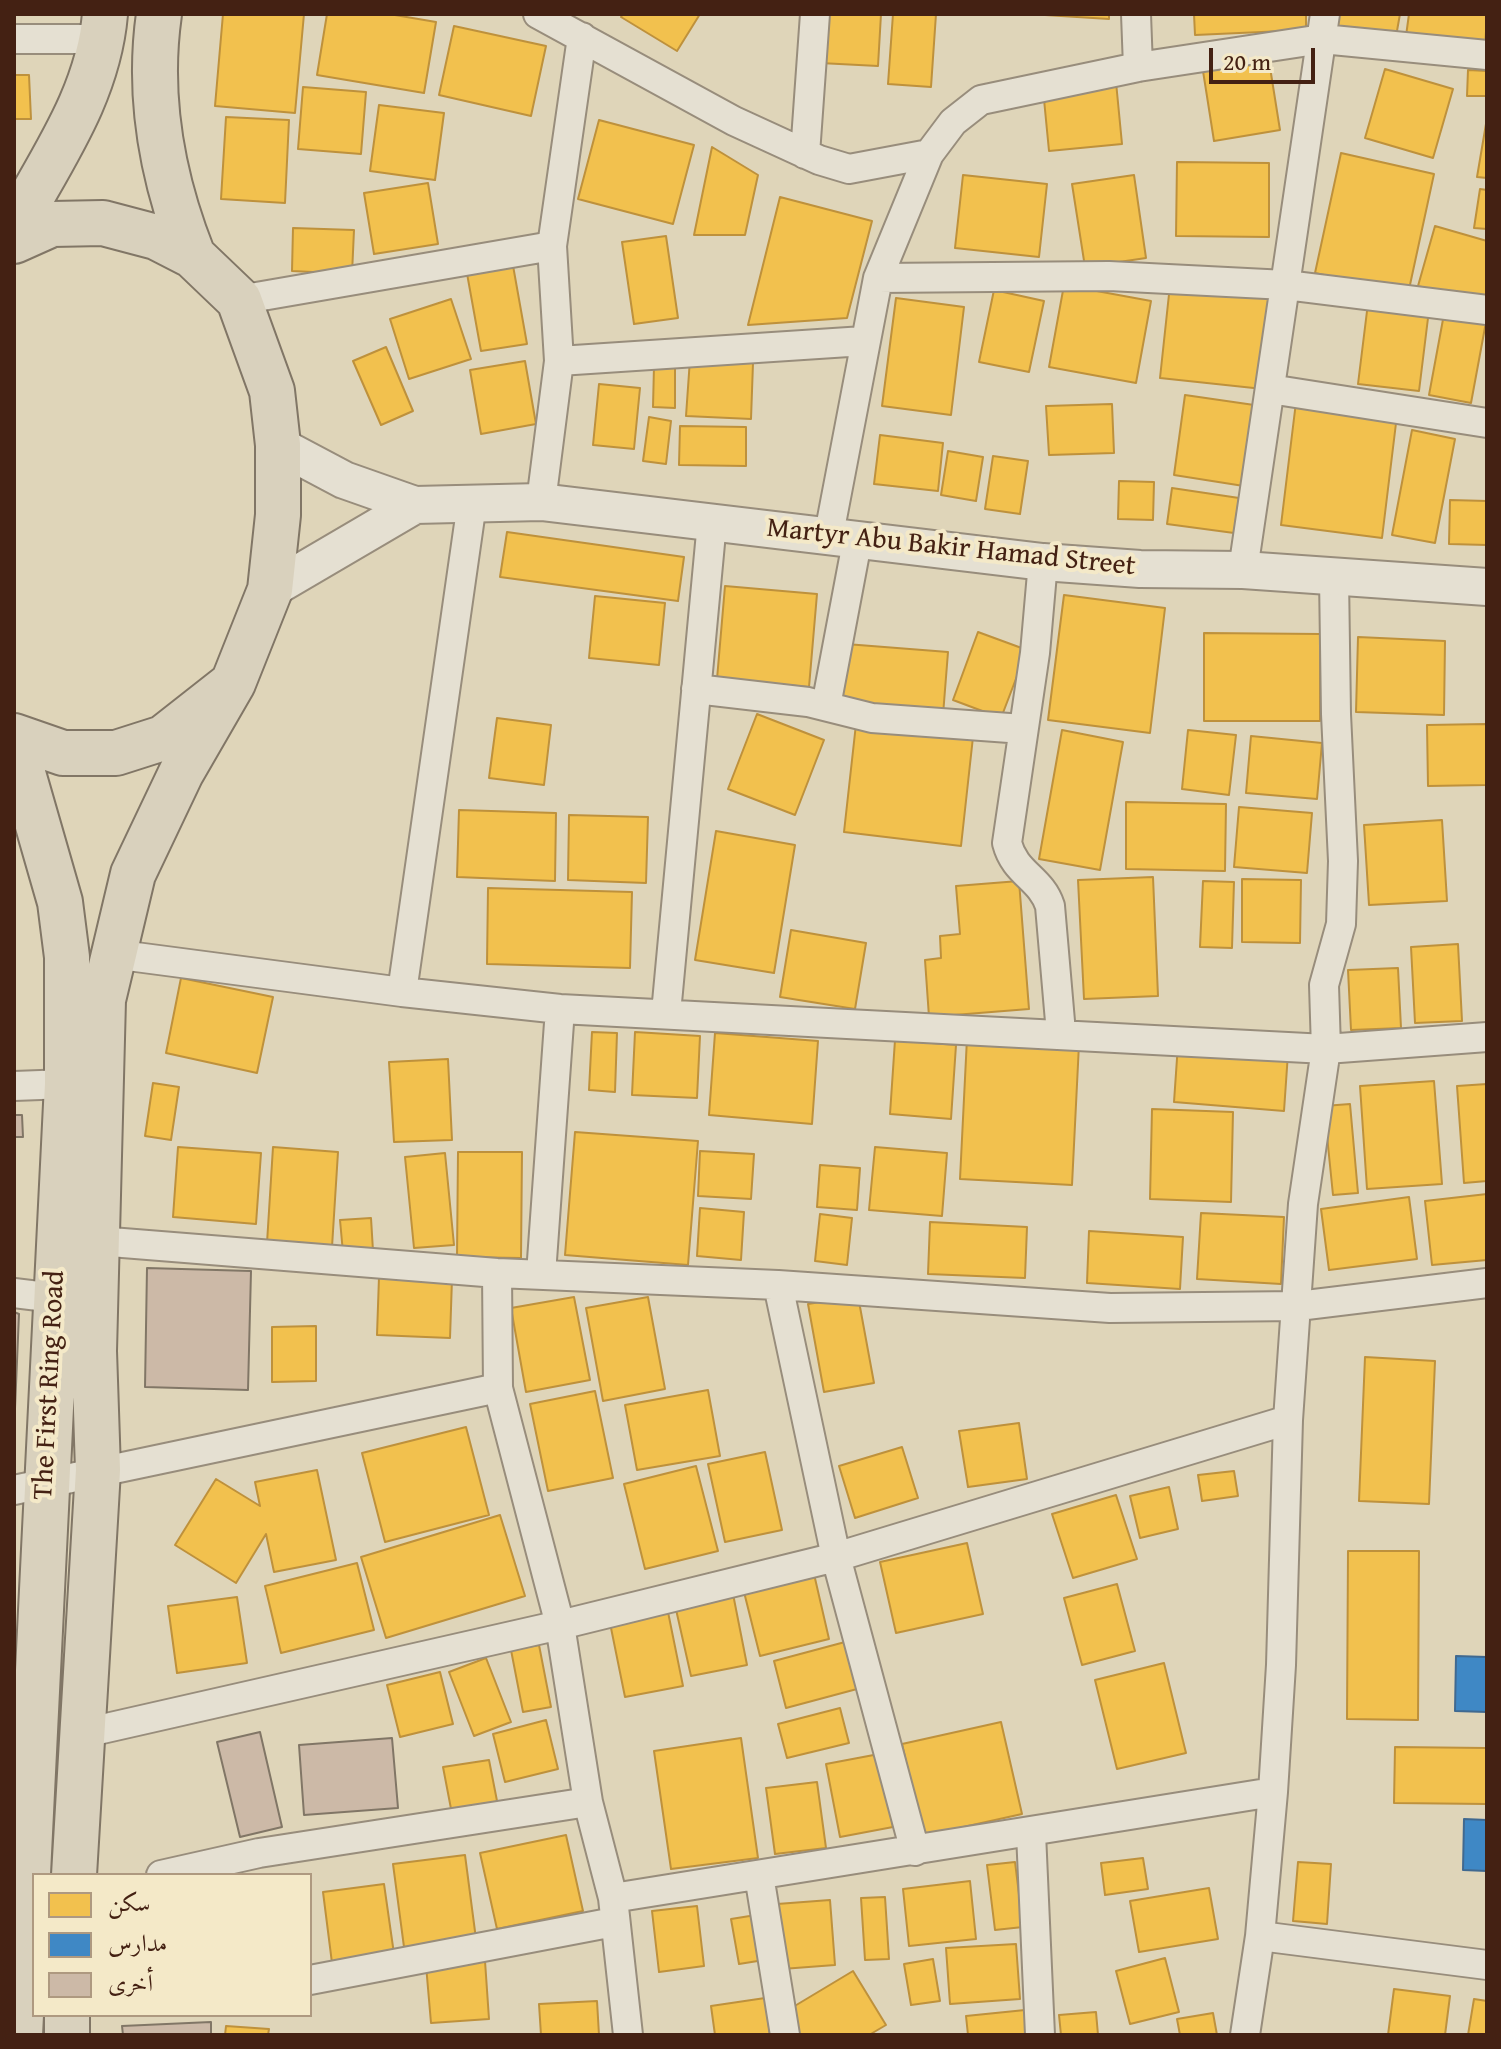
<!DOCTYPE html>
<html>
<head>
<meta charset="utf-8">
<style>
	body { margin:0 }
	#map { position:relative; width:1501px; height:2049px; overflow:hidden; background:#dfd5b9; font-family:"Gentium Book Plus",Amiri,serif }
	canvas { display:block }
	.frame { position:absolute; inset:0; border:16px solid #442113; pointer-events:none }
	.legend { position:absolute; left:32px; top:1873px; width:280px; height:144px; box-sizing:border-box; background:#f4e9c8; border:2px solid #ae9980; margin:0; padding:10px 14px; list-style:none; font-size:24px; color:#442113 }
	.legend li { display:flex; align-items:center; gap:16px; height:40px }
	.legend b { width:40px; border:2px solid #ae9980 }
	.scale { position:absolute; left:1209px; top:48px; width:106px; height:36px; box-sizing:border-box; border:4px solid #442113; border-top:0; padding-left:10px; font-size:24px; line-height:28px; white-space:nowrap; color:#442113; -webkit-text-stroke:6px #f4e9c8; paint-order:stroke }
</style>
</head>
<body>
<div id="map">
<canvas width="1501" height="2049"></canvas>
<div class="frame"></div>
<ul class="legend">
<li><b style="height:22px;background:#f2c14e"></b>سكن</li>
<li><b style="height:22px;background:#3f88c5"></b>مدارس</li>
<li><b style="height:22px;background:#ccb9a7"></b>أخرى</li>
</ul>
<div class="scale">20 m</div>
</div>
<script>
const ctx = document.querySelector('canvas').getContext('2d');
ctx.lineJoin = 'round';
function fillPath(path, color) {
  ctx.fillStyle = color;
  ctx.fill(path, 'evenodd');
}
function strokePath(path, color, width, dash) {
  ctx.strokeStyle = color;
  ctx.lineWidth = width;
  ctx.lineCap = dash ? 'butt' : 'round';
  ctx.setLineDash(dash || []);
  ctx.stroke(path);
}
function write(font, color, halo, rows, align = 'center') {
  ctx.font = font + ' "Gentium Book Plus",serif';
  ctx.lineWidth = 8;
  ctx.setLineDash([]);
  ctx.textBaseline = 'middle';
  ctx.strokeStyle = halo;
  ctx.fillStyle = color;
  for (const [text, x, y, turn = 0] of rows) {
    ctx.save();
    ctx.translate(x, y);
    ctx.rotate((+turn || 0) * Math.PI / 180);
    ctx.textAlign = isNaN(turn) ? turn : align;
    if (halo) ctx.strokeText(text, 0, 0);
    ctx.fillText(text, 0, 0);
    ctx.restore();
  }
}
const homes = new Path2D(`
	M223 14H304L295 113 215 106Z
	M327 14H389L436 22 424 93 317 75Z
	M623 14H700L677 51 621 17Z
	M823 14H881L878 66 820 63Z
	M893 14H936L931 87 888 84Z
	M1029 14H1109V19Z
	M1194 14H1306V30L1195 35Z
	M1338 14H1400L1395 42 1335 31Z
	M1409 14H1487L1485 49 1406 36Z
	M454 26 546 46 531 116 439 95Z
	M1269 61 1280 130 1214 141 1203 71Z
	M1385 69 1453 89 1433 158 1365 138Z
	M1468 70 1487 71V96H1467Z
	M14 75H29L31 119H14Z
	M1116 82 1122 144 1049 151 1043 89Z
	M303 87 366 92 361 154 298 149Z
	M379 105 444 113 435 180 370 171Z
	M226 117 289 120 285 203 221 199Z
	M1487 118V178L1477 177Z
	M599 120 694 145 673 224 578 199Z
	M712 147 758 175 745 235H694Z
	M1341 153 1434 174 1408 294 1315 273Z
	M1177 162 1269 163V237L1176 236Z
	M963 175 1047 184 1039 257 955 248Z
	M1134 175 1146 258 1085 267 1072 184Z
	M428 183 438 244 374 254 364 193Z
	M1480 189 1487 190V229L1474 228Z
	M780 197 872 221 847 318 748 325Z
	M1435 226 1487 241V305L1418 286Z
	M293 228 354 230 352 274 292 271Z
	M666 236 678 318 634 324 622 242Z
	M512 260 527 344 481 351 466 268Z
	M1064 285 1151 301 1136 383 1049 367Z
	M1170 285 1273 296 1263 389 1160 378Z
	M994 290 1044 301 1029 372 979 362Z
	M896 298 964 307 951 415 882 406Z
	M451 299 471 359 409 379 390 319Z
	M1368 303 1429 310 1419 391 1358 384Z
	M1444 314 1486 322 1471 403 1429 395Z
	M386 347 413 411 381 425 353 361Z
	M690 359 753 363 751 419 686 416Z
	M525 361 536 424 481 434 470 370Z
	M654 366H675V408L653 407Z
	M599 384 640 388 634 449 593 445Z
	M1185 395 1261 406 1250 487 1174 475Z
	M1296 402 1397 415 1382 538 1281 525Z
	M1112 404 1114 453 1049 455 1046 406Z
	M649 417 671 421 666 464 643 461Z
	M680 426 746 427V466L679 465Z
	M1412 430 1455 439 1435 543 1392 535Z
	M880 435 943 443 938 491 874 484Z
	M948 451 983 457 976 501 941 495Z
	M993 456 1028 461 1020 514 985 509Z
	M1119 481 1154 482 1153 520 1118 519Z
	M1172 488 1239 498 1234 533 1167 524Z
	M1450 500 1487 501V545L1449 544Z
	M507 532 684 557 678 601 500 577Z
	M725 586 817 594 809 687 717 679Z
	M1064 595 1165 608 1150 733 1048 720Z
	M595 596 665 603 659 665 589 658Z
	M978 632 1027 650 1001 718 953 700Z
	M1204 633 1320 634V721H1204Z
	M1358 637 1445 641 1444 715 1356 712Z
	M846 644 948 652 943 715 841 706Z
	M757 714 824 740 795 815 728 789Z
	M497 718 551 725 544 785 489 778Z
	M856 724 973 737 961 846 844 832Z
	M1487 724V785L1428 786 1427 725Z
	M1062 730 1123 742 1100 870 1039 859Z
	M1188 730 1236 735 1229 795 1182 789Z
	M1251 736 1322 743 1317 799 1246 793Z
	M1126 802 1226 804 1225 871 1126 869Z
	M1239 807 1312 813 1307 873 1234 867Z
	M459 810 556 813 555 881 457 877Z
	M569 815 648 817 646 883 568 880Z
	M1442 820 1447 901 1369 905 1364 825Z
	M716 831 795 845 774 973 695 960Z
	M1153 877 1158 996 1084 999 1078 880Z
	M1242 879 1301 880 1300 943 1242 942Z
	M1019 881 1029 1009 929 1017 925 960 941 958 940 936 960 934 956 886Z
	M1203 881 1234 882 1232 948 1200 947Z
	M488 888 632 892 630 968 487 964Z
	M791 930 866 943 855 1009 780 997Z
	M1458 944 1462 1021 1415 1023 1411 947Z
	M1398 968 1401 1028 1351 1030 1348 970Z
	M181 978 273 997 257 1073 166 1053Z
	M592 1032 617 1033 615 1092 589 1090Z
	M635 1032 700 1036 697 1098 632 1095Z
	M715 1033 818 1041 812 1124 709 1115Z
	M967 1038 1079 1044 1072 1185 960 1179Z
	M895 1040 956 1045 951 1119 890 1114Z
	M1178 1044 1288 1053 1284 1111 1174 1102Z
	M448 1059 452 1140 394 1142 389 1062Z
	M1434 1081 1442 1184 1367 1189 1360 1086Z
	M153 1083 179 1087 171 1140 145 1136Z
	M1487 1084V1181L1464 1183 1457 1086Z
	M1350 1104 1358 1193 1333 1195 1324 1106Z
	M1152 1109 1233 1112 1231 1202 1150 1199Z
	M575 1132 698 1141 688 1265 565 1255Z
	M178 1147 261 1153 256 1224 173 1217Z
	M273 1147 338 1152 332 1247 267 1243Z
	M875 1147 947 1153 942 1216 869 1210Z
	M700 1151 754 1154 751 1199 698 1196Z
	M458 1152H522L521 1258 457 1257Z
	M445 1153 454 1245 414 1248 405 1157Z
	M820 1165 860 1168 857 1210 817 1207Z
	M1487 1194V1260L1432 1265 1425 1201Z
	M1409 1197 1417 1259 1329 1270 1321 1209Z
	M700 1208 744 1212 741 1260 697 1256Z
	M1201 1213 1284 1217 1281 1284 1197 1279Z
	M820 1214 852 1218 847 1265 815 1261Z
	M371 1218 373 1251 343 1253 340 1220Z
	M930 1222 1027 1227 1025 1278 928 1274Z
	M1089 1231 1183 1237 1180 1289 1087 1283Z
	M379 1277 452 1279 450 1338 377 1335Z
	M858 1296 874 1383 824 1392 808 1304Z
	M574 1297 590 1380 526 1392 511 1308Z
	M648 1297 665 1389 603 1401 586 1308Z
	M316 1326V1381L272 1382V1327Z
	M1365 1357 1435 1361 1429 1504 1359 1501Z
	M708 1390 720 1456 637 1470 625 1405Z
	M595 1391 613 1478 548 1491 530 1404Z
	M1019 1423 1027 1479 968 1487 959 1431Z
	M466 1427 489 1515 385 1542 362 1453Z
	M902 1447 918 1498 855 1518 839 1466Z
	M765 1452 782 1530 725 1542 708 1464Z
	M696 1466 718 1551 645 1569 624 1484Z
	M317 1470 336 1560 274 1572 266 1534 236 1583 175 1545 216 1479 260 1506 255 1482Z
	M1234 1471 1238 1496 1202 1501 1198 1475Z
	M1169 1487 1178 1529 1140 1538 1130 1496Z
	M1116 1495 1137 1559 1073 1578 1052 1514Z
	M500 1515 525 1596 386 1638 361 1557Z
	M967 1543 983 1614 896 1633 880 1562Z
	M1348 1551H1419L1418 1720 1347 1719Z
	M357 1563 374 1630 281 1653 265 1586Z
	M814 1574 829 1639 760 1656 744 1592Z
	M1117 1584 1135 1651 1082 1665 1064 1598Z
	M733 1594 747 1665 691 1676 675 1605Z
	M237 1597 247 1663 177 1673 168 1606Z
	M668 1612 683 1686 625 1697 610 1623Z
	M845 1642 857 1689 786 1708 774 1661Z
	M539 1645 551 1707 523 1712 511 1650Z
	M486 1658 511 1722 474 1736 449 1672Z
	M1164 1663 1186 1753 1117 1769 1095 1680Z
	M440 1672 453 1724 400 1737 387 1685Z
	M840 1708 849 1743 787 1758 778 1724Z
	M546 1720 558 1769 505 1782 493 1734Z
	M1001 1722 1022 1814 923 1836 902 1744Z
	M741 1738 758 1858 671 1869 654 1751Z
	M1395 1747 1486 1748V1804L1394 1803Z
	M879 1754 893 1827 840 1837 826 1764Z
	M489 1760 498 1806 452 1814 443 1767Z
	M817 1782 826 1848 775 1854 766 1788Z
	M566 1835 583 1911 497 1929 480 1853Z
	M465 1855 476 1939 404 1947 393 1864Z
	M1143 1858 1148 1889 1105 1895 1101 1863Z
	M1015 1862 1023 1927 995 1930 987 1865Z
	M1298 1862 1331 1864 1327 1924 1293 1921Z
	M970 1881 976 1939 909 1946 903 1889Z
	M384 1884 394 1954 332 1963 323 1892Z
	M1209 1888 1218 1939 1139 1952 1130 1901Z
	M885 1897 889 1959 865 1960 861 1898Z
	M830 1900 835 1965 782 1969 777 1904Z
	M697 1906 704 1966 659 1972 652 1911Z
	M756 1915 764 1960 739 1964 731 1919Z
	M1016 1944 1020 1999 950 2004 946 1948Z
	M1165 1958 1179 2012 1130 2024 1116 1971Z
	M933 1959 940 2001 911 2005 904 1964Z
	M485 1961 489 2019 431 2023 426 1965Z
	M853 1971 886 2025 869 2035H796L783 2013Z
	M1394 1989 1450 1996 1445 2035H1388Z
	M765 1998 770 2035H715L711 2006Z
	M1474 1999 1487 2001V2035H1468Z
	M597 2001 599 2035H541L539 2004Z
	M1025 2010 1028 2035H968L966 2016Z
	M1096 2012 1098 2035H1061L1059 2015Z
	M1213 2013 1217 2035H1180L1177 2019Z
	M226 2026 269 2029 268 2035H225Z`);
fillPath(homes, '#f2c14e');
strokePath(homes, '#be913c', 2);
const schools = new Path2D(`
	M1456 1656 1487 1657V1712L1455 1711Z
	M1464 1819 1487 1820V1871L1463 1870Z`);
fillPath(schools, '#3f88c5');
strokePath(schools, '#406990', 2);
const building = new Path2D(`
	M14 1115H22L23 1137H14Z
	M147 1268 251 1271 248 1390 145 1387Z
	M14 1312 19 1314 14 1432Z
	M260 1732 282 1827 240 1837 217 1742Z
	M392 1738 398 1808 304 1815 299 1745Z
	M211 2022V2035H123L122 2026Z`);
fillPath(building, '#ccb9a7');
strokePath(building, '#817666', 2);
const minor = new Path2D(`
	M538 14 734 121 819 160 849 169 929 154
	M1136 14 1138 67
	M14 39H103
	M805 154 815 14
	M878 278 1109 276 1286 285 1487 310
	M239 300 552 246
	M559 361 864 341
	M1270 389 1487 423
	M541 502 559 361 552 246 582 37
	M829 534 878 278 929 154 953 122 981 100 1138 67 1322 39 1487 55
	M1043 562 1035 653 1007 843C1015 874 1041 878 1050 906L1061 1033
	M1243 570 1325 14
	M696 689 808 702 872 718 1023 729
	M826 706 858 537
	M113 954 402 992 472 503
	M402 992 560 1009 1326 1049 1487 1037
	M666 1013 712 522
	M14 1086 67 1084
	M98 1241 497 1273 778 1285 1110 1308 1298 1306 1487 1283
	M497 1273 498 1388 560 1625 588 1802 613 1898 628 2035
	M541 1274 560 1009
	M778 1285 836 1557 915 1851
	M14 1293 55 1298
	M14 1490 498 1388
	M80 1734 560 1625 836 1557 1288 1420
	M1031 1833 1040 2035
	M161 1875 259 1853 588 1802
	M759 1875 785 2035
	M613 1898 1273 1792
	M1260 1936 1487 1965
	M310 1980 614 1922
	M1245 2035 1260 1936 1273 1792 1281 1665 1288 1420 1303 1204 1326 1049 1324 985 1341 924 1343 861 1336 714 1334 577`);
const tertiary = new Path2D(`
	M278 445 344 480 415 505 541 502 1043 562 1140 569 1243 570 1487 587
	M270 590 415 505`);
const primary = new Path2D(`
	M159 14C147 98 162 178 193 256
	M14 228C52 158 98 95 105 14
	M14 241 52 224 103 223 156 237 193 256 239 300 272 391 278 445V515L270 590 233 683 163 738 116 753H63L14 736
	M14 742 60 902 67 957V1084L20 2035
	M74 1875 98 1470 94 1351 103 1000 133 874 181 773 233 683
	M67 2015V2035`);
strokePath(minor, '#988d7c', 32);
strokePath(tertiary, '#988d7c', 40);
strokePath(primary, '#817666', 48);
strokePath(minor, '#e5e0d2', 28);
strokePath(tertiary, '#e5e0d2', 36);
strokePath(primary, '#d9d1bd', 44);
write('28px', '#442113', '#f4e9c8', [
	["Martyr Abu Bakir Hamad Street",951,548,6],
	["The First Ring Road",50,1385,-87]
]);
</script>
</body>
</html>
